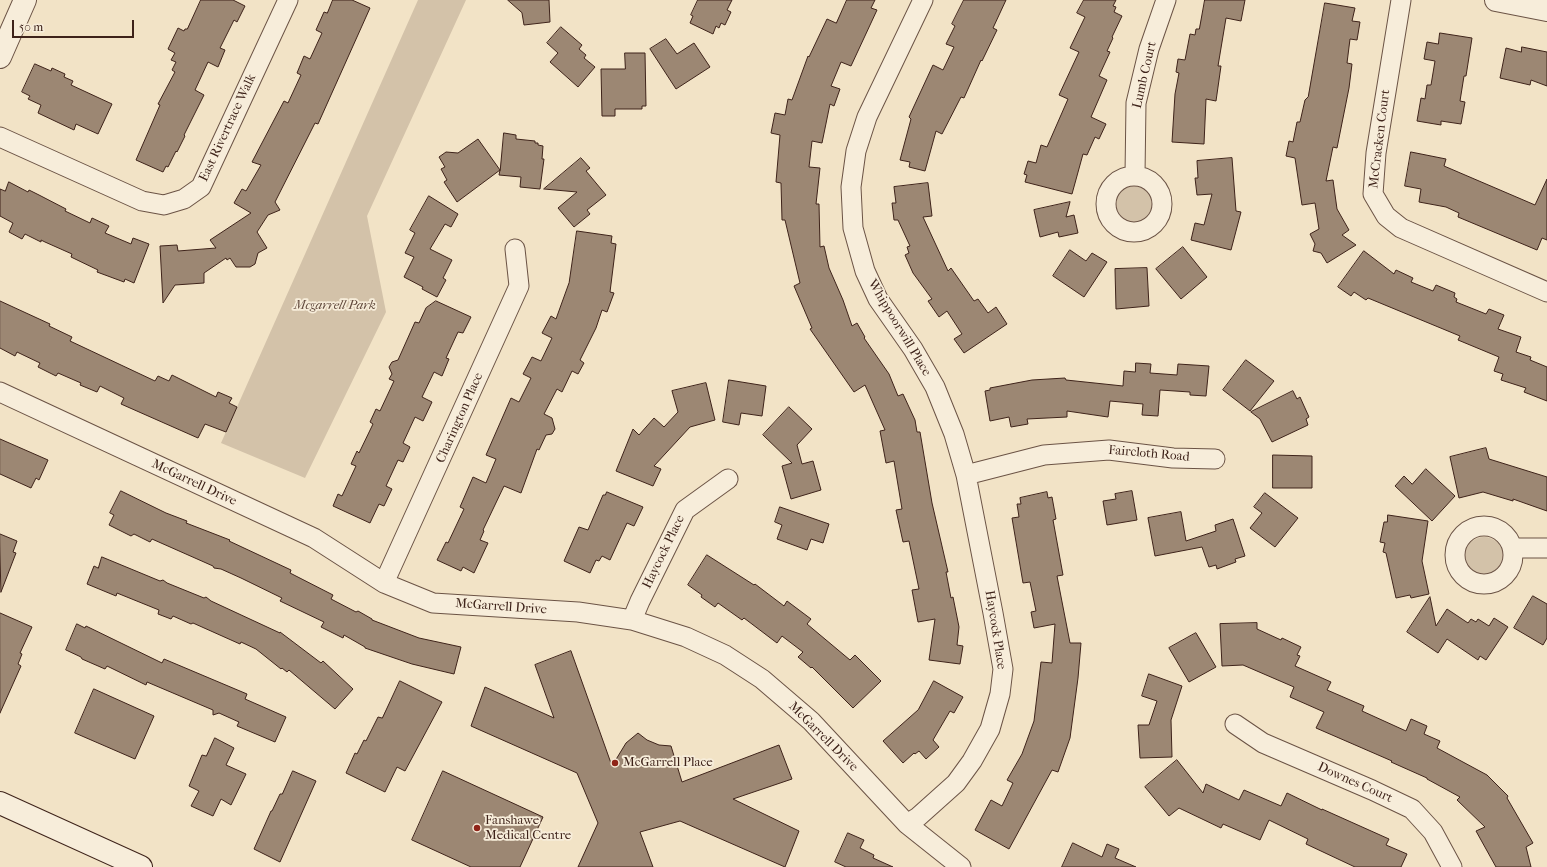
<!DOCTYPE html>
<html>
<head>
<meta charset="utf-8">
<style>
	body { margin:0 }
	#map { position:relative; width:1547px; height:867px; overflow:hidden; background:#f2e3c6; font-family:"IM FELL French Canon",serif }
	canvas { display:block }
	.scale { position:absolute; left:12px; top:20px; width:122px; height:18px; box-sizing:border-box; border:2px solid #3e231a; border-top:0; padding-left:5px; font-size:12px; line-height:14px; white-space:nowrap; color:#3e231a; -webkit-text-stroke:3px #f7edda; paint-order:stroke }
</style>
</head>
<body>
<div id="map">
<canvas width="1547" height="867"></canvas>
<div class="scale">50 m</div>
</div>
<script>
const ctx = document.querySelector('canvas').getContext('2d');
ctx.lineJoin = 'round';
function fillPath(path, color) {
  ctx.fillStyle = color;
  ctx.fill(path, 'evenodd');
}
function strokePath(path, color, width, dash) {
  ctx.strokeStyle = color;
  ctx.lineWidth = width;
  ctx.lineCap = dash ? 'butt' : 'round';
  ctx.setLineDash(dash || []);
  ctx.stroke(path);
}
function write(font, color, halo, rows, align = 'center') {
  ctx.font = font + ' "IM FELL French Canon",serif';
  ctx.lineWidth = 3.5;
  ctx.setLineDash([]);
  ctx.textBaseline = 'middle';
  ctx.strokeStyle = halo;
  ctx.fillStyle = color;
  for (const [text, x, y, turn = 0] of rows) {
    ctx.save();
    ctx.translate(x, y);
    ctx.rotate((+turn || 0) * Math.PI / 180);
    ctx.textAlign = isNaN(turn) ? turn : align;
    if (halo) ctx.strokeText(text, 0, 0);
    ctx.fillText(text, 0, 0);
    ctx.restore();
  }
}
fillPath(new Path2D(`
	M418 0H466L367 216 386 312 305 478 221 443Z
	M1116 204a19 19 0 1 1 38 0a19 19 0 1 1-38 0Z
	M1465 556a19 19 0 1 1 38 0a19 19 0 1 1-38 0Z`), '#d3c2a9');
const building = new Path2D(`
	M201 0H233L245 6 237 22 234 20 220 48 225 50 218 67 208 62 195 90 204 95 184 135 185 136 177 152 176 151 168 167 166 166 163 172 136 160 160 105 158 104 175 72 172 70 176 62 171 60 175 53 168 49 178 28 184 31 185 29H187Z
	M333 0H352L370 8 318 124 315 123 275 202 280 210 268 215 257 232 267 248 258 253 255 264 250 267H236L230 258 227 260 226 258 204 273V283L175 285 163 303 160 246 177 245 178 251 216 248 210 240 251 213 234 203 242 189 246 191 261 165 252 162 284 101 288 103 301 75 297 73 304 56 310 59 322 33 316 30 324 12 327 13Z
	M508 0H549L550 22 524 25 522 13Z
	M698 0H732L727 10 731 12 725 25 721 23 719 28 716 26 713 34 690 23 693 16 691 15Z
	M847 0H875L871 8 877 10 851 66 841 62 831 86 840 89 834 106 830 104 822 143 812 141 809 167 820 168 816 204H819L820 247 824 246 829 268 843 300 852 326 857 323 865 337 864 338 889 374 898 396 903 394 915 420 917 432H920L932 503 948 572H946L951 598 953 597 959 627 957 645 963 646 960 664 929 660 935 619 918 622 912 590 919 589 909 541 903 542 896 510 902 509 894 461 886 463 880 431 885 430 865 385 854 392 810 329 812 328 794 286 800 283 785 220H782L781 183 776 182 780 135 771 133 775 113 785 115 788 99 792 100 808 56 809 57 827 19 836 23Z
	M964 0H1006L993 28 997 30 982 61 981 60 964 98 961 97 942 134 936 131 925 171 909 167 910 162 900 160 911 119 909 117 933 65 943 70 954 47 946 44 955 26 952 24Z
	M1084 0H1116L1113 6 1116 7 1114 12 1122 16 1112 37 1113 38 1107 51 1110 52 1099 76 1107 80 1091 117 1106 124 1099 139 1095 137 1087 155 1083 154 1072 194 1025 182 1027 175 1024 174 1028 161 1036 163 1041 145 1047 147 1068 99 1059 95 1079 52 1070 48 1085 17 1077 13Z
	M1205 0H1245L1241 21 1226 18 1218 66H1221L1216 101 1206 99 1204 144 1172 142 1175 94 1179 73 1176 72 1178 59 1185 60 1190 34 1195 35 1196 29H1199Z
	M1325 3 1355 8 1352 21 1360 22 1357 40 1350 39 1347 63 1352 64 1349 88 1337 148 1333 147 1326 181 1333 180 1337 209 1349 230 1342 235 1356 245 1327 263 1321 253 1313 251 1315 244 1310 234 1319 229 1315 203 1302 205 1295 158 1286 156 1289 141 1293 142 1297 122H1300L1305 100 1308 97Z
	M561 27 582 45 579 49 586 55 584 58 595 67 578 87 550 62 558 53 547 43Z
	M1440 33 1472 38 1466 76H1464L1460 101 1465 102 1461 124 1441 121V125L1417 121 1421 98 1425 99 1427 85H1431L1435 61 1424 59 1427 42 1438 44Z
	M666 39 677 54 694 43 710 67 676 89 650 49Z
	M1522 47 1547 52V86L1531 80 1530 85 1500 78 1506 48 1521 52Z
	M625 53H645L646 106H642V109H615V116H602L601 69H625Z
	M35 64 51 71 52 68 65 74 64 77 73 81 71 85 112 104 98 134 76 124 74 130 38 113 41 105 28 99 30 96 22 92Z
	M504 133 516 135V139L535 141V143H538V145L543 146 542 159H544L540 189 520 187 521 177 499 175 500 170 457 202 444 182 447 180 441 169 445 167 439 157 446 152 458 153 478 139 500 170Z
	M1411 152 1446 159 1444 166 1535 205 1547 179V240L1542 238 1537 250 1458 217 1459 213 1446 207 1419 202 1421 189 1405 186Z
	M581 158 590 168 586 171 606 195 587 210 590 214 574 227 558 208 577 192 544 189Z
	M1232 158 1236 211 1241 212 1231 250 1191 240 1195 223 1204 225 1212 194 1197 195 1195 178H1198L1197 161Z
	M9 182 28 192 29 190 39 195 66 209 65 211 90 223 92 218 109 226 105 233 131 244 133 238 149 244 134 283 125 279 124 282 97 272 98 270 71 257 72 254 45 242 41 240V242L25 234 22 239 9 232 13 223 0 216V189L5 191Z
	M928 183 932 216 923 217 948 271 951 268 974 301 978 299 988 313 996 307 1007 324 964 353 954 339 962 334 947 311 939 317 928 301 932 299 913 273 905 255 909 253 907 247 910 246 898 220H894L892 203H896L894 187Z
	M429 196 458 214 451 227 445 224 430 249 452 260 443 278 446 280 437 297 422 289 423 287 404 277 414 257 405 253 415 233 410 230Z
	M1070 202 1066 217 1074 215 1078 233 1059 237 1058 232 1040 237 1034 210Z
	M577 231 612 236 611 243 616 244 610 292 614 293 607 312 602 310 596 328 580 360 584 363 578 374 572 371 562 392 557 389 544 414 552 418 555 429 552 434 546 435 539 450 537 449 521 493 504 486 483 530 484 531 480 540 488 543 474 573 463 567 461 571 437 560 446 542 448 543 464 509 460 507 473 477 486 483 496 459 486 455 511 398 519 402 531 378 523 374 532 357 541 361 552 338 542 333 551 316 556 319 569 283Z
	M1183 247 1207 277 1181 299 1156 269Z
	M1070 250 1086 261 1092 253 1107 262 1084 297 1053 276Z
	M1364 251 1394 274 1396 270 1413 278 1411 282 1433 291 1436 285 1455 293 1454 297 1457 299 1456 302 1486 314 1489 309 1504 315 1498 329 1521 337 1516 352 1531 357 1530 360 1547 367V401L1524 392 1526 388 1501 380 1503 374 1494 371 1499 357 1458 340 1460 336 1368 298 1366 300 1354 292 1351 296 1338 287Z
	M1147 268 1149 306 1116 309 1115 269Z
	M0 301 50 324 49 326 72 337 70 341 155 381 158 376 169 381 172 375 216 397 218 392 232 398 229 403 237 407 226 432 205 424 198 438 121 404 124 398 100 386 97 392 80 385 81 383 58 373 56 376 38 367 40 363 17 352 15 356 0 348Z
	M436 301 471 317 463 333 458 332 446 358 449 359 442 376 434 372 422 397 432 402 423 421 415 417 403 443 410 447 403 462 398 460 386 486 392 489 384 506 379 504 370 523 333 506 338 494 342 496 356 466 351 464 357 451 359 453 373 424 370 422 376 409 380 411 394 381 389 379 392 374 389 367 392 362 398 360 415 322 419 323 426 308Z
	M1246 360 1274 381 1250 411 1223 390Z
	M1136 363 1151 364 1150 373 1177 375 1178 364 1209 366 1206 396 1190 395V392L1160 390 1158 416 1142 415 1143 404 1110 401 1108 417 1067 411V417L1027 419 1028 424 1011 427 1009 417 990 421 985 391 990 390V388L1032 380 1065 378 1066 380 1123 386 1124 371 1135 372Z
	M729 380 766 386 762 416 741 413 739 425 723 422Z
	M706 383 715 420 690 427 654 466 661 469 653 486 616 471 633 429 639 435 654 418 664 427 678 412 672 391Z
	M1293 391 1297 399 1300 397 1309 417 1306 419 1308 425 1272 442 1260 419 1251 412Z
	M789 407 812 429 797 445 802 464 813 461 821 490 791 499 782 466 792 463 763 435Z
	M0 439 48 460 39 480 36 478 31 488 0 474Z
	M1486 448 1489 459 1547 477V511L1513 499V501L1483 492 1459 498 1450 457Z
	M1273 455 1312 456V488H1273Z
	M1426 469 1455 496 1432 521 1395 486 1404 476 1412 484Z
	M121 491 166 513 187 521 186 523 230 540 229 541 291 570 290 573 333 595 331 599 356 612 358 611 372 619V620L419 638 461 647 454 674 412 664 365 648V647L344 635 343 638 321 627 324 622 280 601 282 598 241 578 221 569 214 568 213 566 152 539 150 542 134 534 131 536 109 525 114 515 110 513Z
	M1132 491 1137 520 1107 525 1103 501 1116 499 1115 494Z
	M607 492 643 507 634 526 627 523 610 560 602 556 599 561 596 560 590 573 564 561 579 527 588 530 603 495H605Z
	M1047 492 1048 498 1052 497 1056 519 1053 520 1063 575 1057 576 1070 643H1081L1078 678 1070 738 1058 772 1052 770 1009 849 975 830 991 800 1002 806 1013 783 1007 780 1022 754 1034 721 1041 662 1052 663 1055 624 1034 628 1031 612 1036 611 1030 582 1023 583 1012 518 1019 517 1017 504H1021L1020 498Z
	M1265 493 1298 518 1275 547 1250 528 1262 513 1254 507Z
	M780 507 829 524 823 543 811 539 807 550 777 539 782 525 775 522Z
	M1181 512 1186 541 1216 531 1215 525 1233 519 1245 556 1235 559 1236 562 1217 569 1216 565 1209 567 1202 547 1155 556 1148 518Z
	M1388 515 1428 521 1422 561 1429 594 1411 598 1410 595 1396 598 1386 553 1383 552 1385 543 1380 542 1384 522H1387Z
	M0 534 17 541 13 552 16 553 1 592Z
	M707 555 754 585 755 584 784 606 787 601 811 619 807 624 850 660 855 655 881 681 853 708 812 667 811 668 798 657 803 652 782 636 777 643 744 618 742 620 718 603 715 607 701 597 702 595 688 585Z
	M102 557 160 581 163 580 167 583 204 598 206 597 211 601 280 633V632L321 663 323 661 353 689 335 709 289 670 287 672 282 668 281 669 256 649 241 642 240 644 193 623 191 624 173 616 171 619 158 614 159 610 117 593 116 596 87 584 94 566 98 568Z
	M1533 596 1547 604V638L1543 645 1514 628Z
	M1430 597 1436 626 1447 609 1468 623 1471 619 1476 622 1478 619 1489 626 1494 618 1508 627 1486 660 1480 656 1478 660 1447 639 1438 653 1407 632Z
	M0 613 32 627 20 653 22 654 18 664 21 666 0 713Z
	M1257 623V629L1281 640 1282 638 1301 647 1297 655 1300 656 1295 666 1331 682 1327 690 1364 706 1362 711 1406 731 1411 719 1427 726 1424 734 1440 741 1437 748 1487 775 1508 796 1507 798 1533 843 1526 847 1531 867H1496L1476 831 1485 827 1457 800 1460 797 1427 779V778L1391 762 1392 761 1316 728 1324 712 1290 697 1294 687 1243 665 1222 666 1220 624Z
	M77 624 85 628 86 626 162 663 164 659 247 694 245 699 286 717 275 742 237 726 239 722 219 713 213 715V710L147 682 146 685 107 666 105 669 82 659 81 657 66 650Z
	M1196 633 1216 667 1189 682 1169 648Z
	M571 651 612 766 626 743 638 733 647 740 659 745 671 746 682 782 779 745 792 779 733 799 799 831 785 867 680 821 640 832 653 867H578L598 823 577 773 471 726 485 687 554 718 535 665Z
	M1149 674 1182 686 1171 720 1172 757 1140 758 1138 725H1149L1157 701 1142 696Z
	M400 681 442 702 405 771 397 767 385 792 346 773 355 753 357 754 364 740 366 741 378 717 382 718Z
	M934 681 963 697 954 713 950 711 933 740 939 747 926 759 919 751 915 754 914 753 903 763 883 741 918 710Z
	M94 689 154 716 135 759 75 733Z
	M215 738 234 748 226 765 246 774 231 805 221 799 213 816 191 806 199 791 189 786 202 755 206 756Z
	M1177 760 1203 793 1206 784 1239 800 1244 790 1281 806 1287 793 1322 810V809L1389 839 1386 845 1407 854 1401 867H1355L1306 844 1308 839 1269 820 1260 840 1223 824 1221 828 1179 808 1169 816 1145 787Z
	M293 771 316 781 280 862 254 849 271 811H272L280 794H282Z
	M443 771 543 817 520 867H471L412 840Z
	M848 833 864 840 860 848 874 855 873 858 893 867H846L835 862Z
	M1073 843 1102 857 1107 844 1119 849 1115 858 1136 867H1062Z`);
fillPath(building, '#9c8773');
strokePath(building, '#3e231a', 1);
const minor = new Path2D(`
	M1401 0 1376 153 1373 194 1386 216 1401 228 1547 292
	M0 137 142 201 164 205 184 199 201 187 288 0
	M1135 175 1136 103 1149 49 1166 0
	M1106 204a28 28 0 1 1 56 0a28 28 0 1 1-56 0Z
	M0 392 314 538 384 583 433 603 578 612 632 620 686 637 725 655 762 679 811 721 907 824 961 867
	M966 475 1044 455 1109 450 1173 458 1215 459
	M1455 555a29 29 0 1 1 58 0a29 29 0 1 1-58 0Z
	M1512 548H1547
	M384 583 519 286 515 249
	M632 620 640 601 685 510 728 479
	M1235 724 1263 743 1372 790 1412 809 1433 832 1452 867
	M907 824 918 817 956 783 972 761 990 729 1000 694 1003 669 993 613 966 475 954 434 935 387 913 349 878 299 865 271 853 228 851 187 856 151 867 117 923 0`);
const tertiary = new Path2D(`
	M1496 0 1547 10
	M0 57 25 0`);
const secondary = new Path2D(`
	M0 803 141 867`);
strokePath(minor, '#6b5345', 21);
strokePath(tertiary, '#6b5345', 24);
strokePath(secondary, '#3e231a', 24);
strokePath(minor, '#f7edda', 19);
strokePath(tertiary, '#f7edda', 22);
strokePath(secondary, '#f7edda', 22);
for (const [x, y, r, color] of [
	[615,763,4,"#8f2418"],
	[477,828,4,"#8f2418"]
]) {
  const dot = new Path2D();
  dot.arc(x, y, r, 0, 2 * Math.PI);
  ctx.fillStyle = color;
  ctx.fill(dot);
  strokePath(dot, '#f7edda', 1.5);
}
write('13px', '#3e231a', '#f7edda', [
	["Lumb Court",1145,75,-77],
	["East Rivertrace Walk",228,128,-65],
	["McCracken Court",1380,139,-83],
	["Whippoorwill Place",899,328,59],
	["Charington Place",460,418,-66],
	["Faircloth Road",1149,454,5],
	["McGarrell Drive",194,483,25],
	["Haycock Place",664,552,-64],
	["McGarrell Drive",501,607,4],
	["Haycock Place",995,630,81],
	["McGarrell Drive",823,737,45],
	["Downes Court",1355,783,24]
]);
write('italic 13px', '#634b3e', '#f7edda', [
	["Mcgarrell Park",335,306]
]);
write('13px', '#3e231a', '#f7edda', [
	["McGarrell Place",623,763],
	["Fanshawe",485,821],
	["Medical Centre",485,836]
], 'left');
</script>
</body>
</html>
